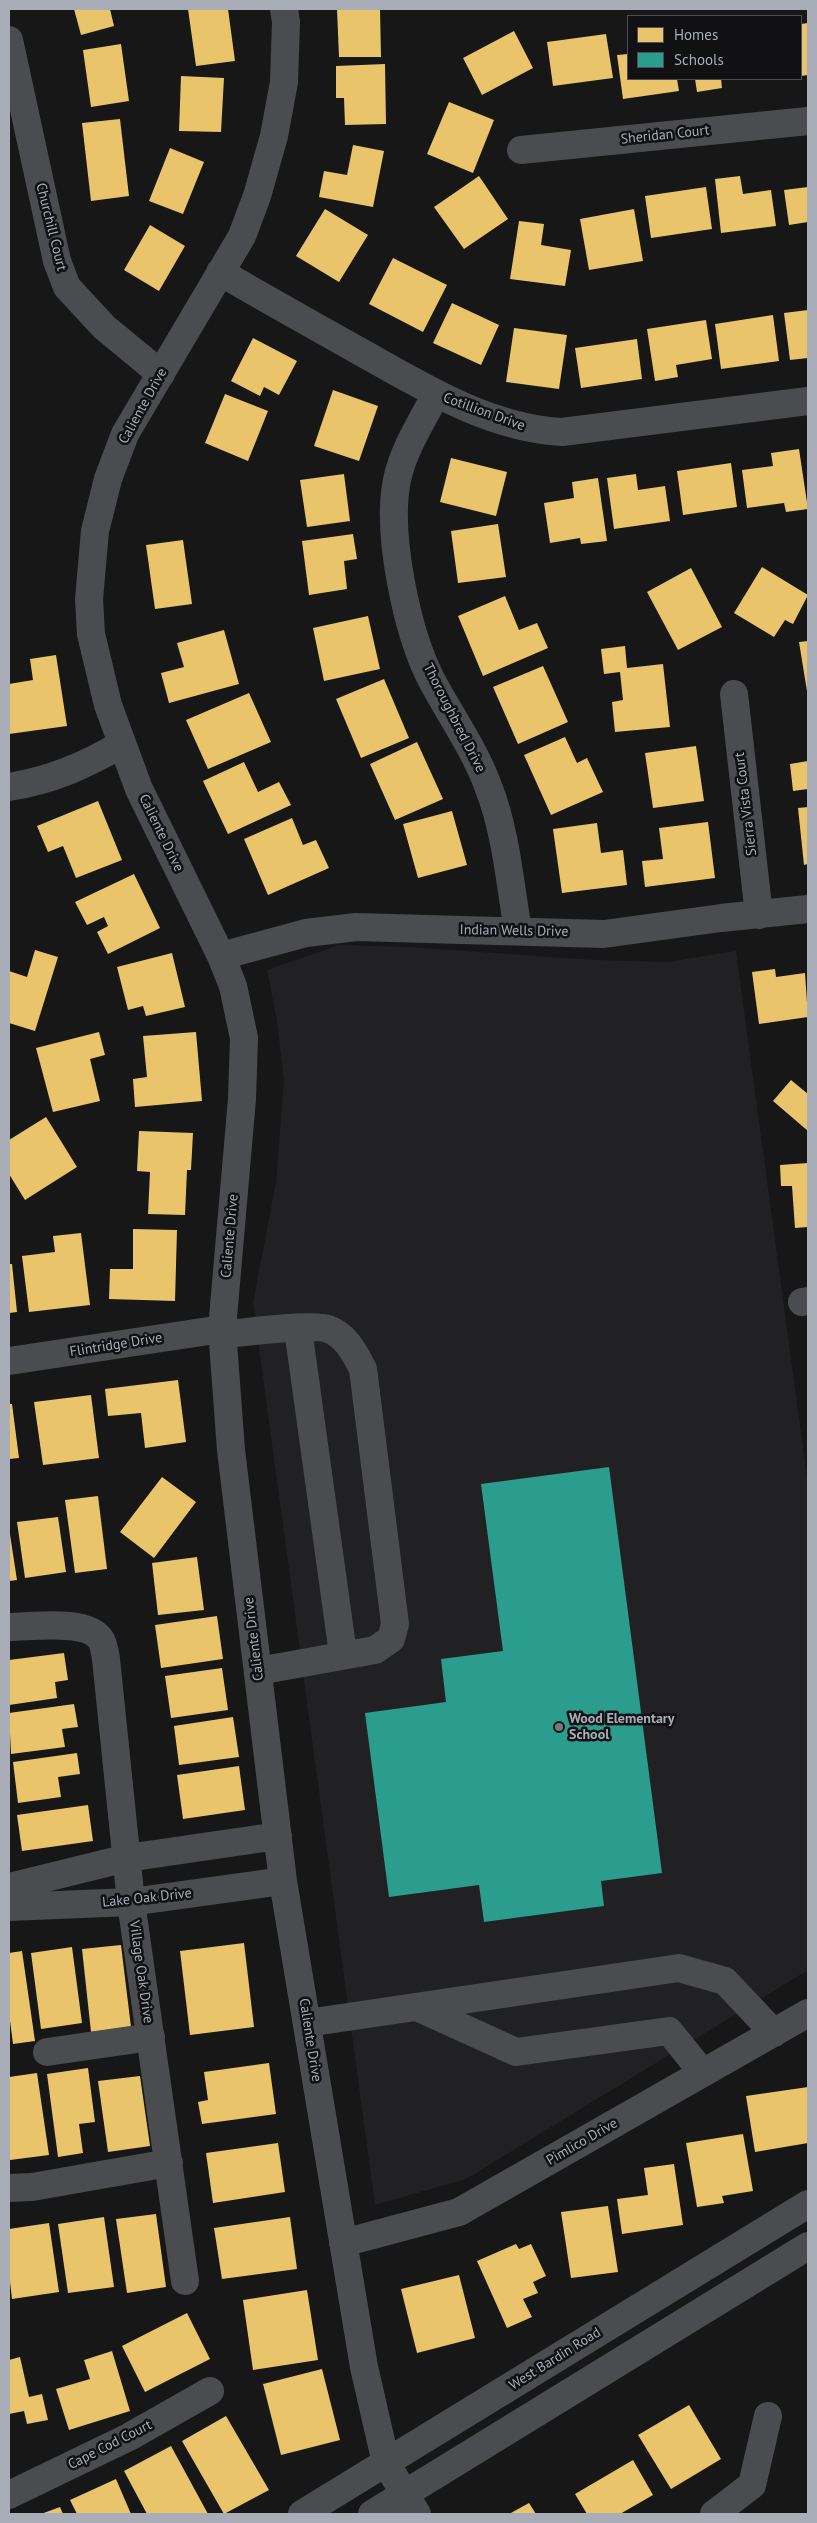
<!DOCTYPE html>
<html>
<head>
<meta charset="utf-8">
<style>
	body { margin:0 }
	#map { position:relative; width:817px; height:2523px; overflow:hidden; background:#171717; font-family:"PT Sans",sans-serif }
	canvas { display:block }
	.frame { position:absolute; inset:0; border:10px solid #a8adb8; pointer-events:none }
	.legend { position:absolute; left:627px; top:15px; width:175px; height:65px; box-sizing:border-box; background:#111113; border:1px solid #4d4f55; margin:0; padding:6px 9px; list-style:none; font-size:15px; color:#a8adb8 }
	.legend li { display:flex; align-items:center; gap:10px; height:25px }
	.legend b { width:25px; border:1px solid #4d4f55 }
</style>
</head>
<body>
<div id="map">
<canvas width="817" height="2523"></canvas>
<div class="frame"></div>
<ul class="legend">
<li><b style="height:14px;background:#e9c46a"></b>Homes</li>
<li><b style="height:14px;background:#2a9d8f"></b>Schools</li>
</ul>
</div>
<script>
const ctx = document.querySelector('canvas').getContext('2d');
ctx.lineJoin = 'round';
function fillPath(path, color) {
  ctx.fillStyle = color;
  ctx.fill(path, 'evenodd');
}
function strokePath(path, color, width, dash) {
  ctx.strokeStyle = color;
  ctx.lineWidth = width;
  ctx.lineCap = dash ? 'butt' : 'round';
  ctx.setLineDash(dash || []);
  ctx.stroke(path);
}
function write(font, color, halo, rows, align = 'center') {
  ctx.font = font + ' "PT Sans",sans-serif';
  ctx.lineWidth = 5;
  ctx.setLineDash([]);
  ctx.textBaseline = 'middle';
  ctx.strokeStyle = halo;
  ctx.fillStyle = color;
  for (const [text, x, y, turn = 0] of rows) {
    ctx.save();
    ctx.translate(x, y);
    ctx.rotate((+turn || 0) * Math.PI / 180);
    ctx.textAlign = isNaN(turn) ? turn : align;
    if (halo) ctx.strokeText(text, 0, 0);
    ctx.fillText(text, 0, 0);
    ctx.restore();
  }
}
fillPath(new Path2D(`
	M339 945 410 947 594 960 668 962 736 951 808 1485V1970L466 2179 375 2205 253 1303 276 1182 284 1080 277 1021 267 970Z`), '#212123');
fillPath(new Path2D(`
	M74 9H110L114 26 81 35Z
	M188 9H228L235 61 196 66Z
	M337 9H380L381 57H339Z
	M808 23V75L801 76V24Z
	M514 31 533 68 482 95 463 58Z
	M606 34 613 78 553 86 547 42Z
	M121 44 129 101 91 107 83 50Z
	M628 54V79H677L679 91 623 99 617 55Z
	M385 64 386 124 345 125 344 98H336V66Z
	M181 76 224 78 221 132 179 131Z
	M695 79H721L722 88 697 92Z
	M449 102 494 120 473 173 427 154Z
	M120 119 129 196 91 201 82 123Z
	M353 145 384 151 373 207 319 197 324 171 347 175Z
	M170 148 204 162 183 214 149 201Z
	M479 176 508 219 464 249 434 207Z
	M740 176 743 194 771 190 776 226 721 233 715 179Z
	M706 187 712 229 651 238 645 196Z
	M808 187V222L789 225 784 190Z
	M325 209 368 235 339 282 296 256Z
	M634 209 643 261 589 270 580 219Z
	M519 221 544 224 541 245 571 250 565 286 510 279Z
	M150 225 185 246 159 291 124 270Z
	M393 258 447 285 423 332 369 304Z
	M452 303 499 325 481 365 433 343Z
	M808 310V358L790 360 784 313Z
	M773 315 779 361 721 369 715 324Z
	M706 320 712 359 676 365 678 377 655 381 647 329Z
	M514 328 567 335 559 389 506 382Z
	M253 338 297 361 279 395 264 387 260 396 231 381Z
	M637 339 642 379 581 388 575 348Z
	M333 390 378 406 359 461 314 446Z
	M225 394 268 411 248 461 205 443Z
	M799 449 808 509 786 512 784 503 747 508 742 470 773 466 771 453Z
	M451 458 507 472 496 516 440 502Z
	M731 463 737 507 683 515 677 471Z
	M344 474 350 521 307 527 300 480Z
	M636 474 638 490 665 486 670 521 614 529 607 478Z
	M598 478 607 541 581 544 580 538 550 543 544 503 574 498 572 482Z
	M498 524 506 577 458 583 451 531Z
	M353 534 357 559 344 561 347 589 309 595 302 541Z
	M183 540 192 604 155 609 146 545Z
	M762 567 808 595 793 624 785 620 774 637 734 613Z
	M691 568 722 627 678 650 647 592Z
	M505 596 519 630 537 623 548 648 483 676 458 616Z
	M368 616 380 669 324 681 313 628Z
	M224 630 239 684 169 703 161 673 184 667 177 643Z
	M808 641V690L807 691 799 642Z
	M625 646 627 668 663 664 670 727 615 732 612 702 623 700 620 672 604 674 601 649Z
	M56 655 67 726 9 734V684L33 680 30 659Z
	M543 666 568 722 518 744 493 687Z
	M384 679 409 738 361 758 336 699Z
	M249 693 271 742 208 769 186 720Z
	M565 737 577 763 587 758 603 792 551 815 524 755Z
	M417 742 443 799 395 820 370 764Z
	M696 746 704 801 653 808 645 753Z
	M808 761V789L793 791 790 764Z
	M244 762 258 792 279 782 291 805 228 834 203 781Z
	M98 801 122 860 76 878 63 846 48 852 37 826Z
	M808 807V864L804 865 798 808Z
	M452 811 467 865 418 878 403 824Z
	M292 818 303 845 316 840 329 868 268 895 244 839Z
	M708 822 715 878 645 887 642 861 663 859 659 828Z
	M597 823 601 853 623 850 627 885 562 893 553 829Z
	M134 874 160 928 108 954 97 932 108 926 104 917 87 925 75 902Z
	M35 950 58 957 35 1031 9 1023V971L27 977Z
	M172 953 185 1007 146 1016 143 1006 128 1010 117 967Z
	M775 969 776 977 805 973 808 1017 759 1024 752 972Z
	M99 1032 105 1055 90 1059 100 1101 53 1112 36 1048Z
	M196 1032 202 1101 135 1107 133 1079 147 1077 143 1036Z
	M791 1080 808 1094V1131L773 1101Z
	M46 1117 77 1167 25 1200 9 1174V1140Z
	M139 1131 193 1133 191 1170H187L185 1215 148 1214 150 1172 137 1171Z
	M808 1163V1227L795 1228 792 1186H781L780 1165Z
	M133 1229 177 1230 175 1301 109 1299 110 1269H133Z
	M81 1233 90 1305 29 1312 22 1256 55 1252 53 1236Z
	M9 1264H12L17 1312 9 1313Z
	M178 1380 186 1442 145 1448 141 1413 108 1416 105 1389Z
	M91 1395 99 1458 43 1465 34 1402Z
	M9 1404H12L19 1458 9 1459Z
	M162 1477 196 1502 154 1558 120 1532Z
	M98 1496 107 1569 75 1573 65 1500Z
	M58 1517 66 1572 25 1578 17 1522Z
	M9 1528 17 1580 9 1581Z
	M197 1557 204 1610 158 1615 152 1563Z
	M217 1616 223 1659 161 1668 155 1625Z
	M64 1653 68 1680 55 1682 57 1698 9 1705V1660Z
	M222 1668 228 1710 171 1718 165 1676Z
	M74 1704 78 1727 62 1729 65 1747 11 1754 9 1713Z
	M233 1717 239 1757 179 1765 174 1726Z
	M77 1753 80 1774 58 1777 61 1797 18 1803 13 1762Z
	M239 1766 245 1810 183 1819 177 1775Z
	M88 1805 93 1841 22 1851 17 1815Z
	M244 1943 254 2027 190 2035 180 1951Z
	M121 1945 131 2027 91 2032 82 1949Z
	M72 1947 82 2023 41 2029 31 1953Z
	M22 1951 35 2041 13 2044 9 2013V1953Z
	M269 2063 276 2114 202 2124 198 2102 208 2100 204 2072Z
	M88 2068 95 2122 79 2124 83 2153 58 2157 47 2074Z
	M37 2073 49 2155 10 2160 9 2077Z
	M140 2076 150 2146 108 2152 98 2081Z
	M808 2087V2143L755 2152 746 2096Z
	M743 2134 753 2191 722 2196 724 2203 697 2207 686 2143Z
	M278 2143 285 2192 213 2203 206 2153Z
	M674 2164 683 2225 622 2234 617 2199 648 2195 644 2168Z
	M608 2206 618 2272 571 2278 561 2212Z
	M156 2214 166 2287 127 2293 116 2219Z
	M104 2217 114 2287 68 2293 58 2224Z
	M290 2217 297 2269 222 2279 214 2228Z
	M49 2223 59 2292 12 2299 9 2273V2229Z
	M516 2244 519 2249 531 2244 546 2276 533 2282 538 2293 523 2299 532 2317 507 2328 477 2261Z
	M459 2275 475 2338 417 2353 401 2289Z
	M307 2290 318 2360 253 2370 243 2300Z
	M187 2313 210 2359 145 2392 122 2346Z
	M112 2351 130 2411 69 2430 56 2389 90 2379 84 2360Z
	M20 2357 29 2397 42 2394 48 2420 27 2424 24 2411 9 2414V2360Z
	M322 2369 340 2440 281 2455 263 2384Z
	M689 2405 721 2459 671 2489 638 2435Z
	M226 2416 269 2490 224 2514 182 2441Z
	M171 2446 208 2514H147L124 2471Z
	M633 2460 653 2495 620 2514H587L575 2494Z
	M116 2479 131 2514H77L70 2500Z
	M529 2503 536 2514H509Z
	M60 2507 63 2514H41Z`), '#e9c46a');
fillPath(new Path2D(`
	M609 1467 662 1873 601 1881 604 1906 484 1922 479 1885 389 1897 365 1713 446 1702 441 1659 503 1651 481 1484Z`), '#2a9d8f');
strokePath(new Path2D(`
	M284 9 286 22 284 82 274 136 257 196 242 236 125 434 108 479 95 531 89 599 91 634 108 705 139 789 221 956 233 986 244 1038 242 1099 222 1329 231 1450 283 1881 364 2367 386 2463 417 2514
	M9 40 57 261 67 287 104 327 161 374
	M521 150 808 121
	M220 272C266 299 313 325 359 351 422 386 488 428 562 432L808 401
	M436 394C422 421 403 450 397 480 386 533 407 632 431 679 450 715 474 748 488 786 506 831 510 884 518 931
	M734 694 759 915
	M9 787C52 780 84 766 122 744
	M221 956 306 933 356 927 604 934 721 918 808 909
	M802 1302 808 1301
	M298 1329 343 1654
	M223 1334C244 1333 312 1323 328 1329 346 1335 355 1354 363 1369L395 1624 391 1639 375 1650 258 1671
	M9 1361 222 1329
	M9 1627C31 1627 88 1618 101 1640 104 1645 105 1653 106 1659L131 1902 185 2281
	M9 1887 127 1858 278 1836
	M9 1907 131 1902 283 1881
	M417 2007 516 2052 669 2031 703 2073
	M307 2023 679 1968 725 1981 774 2033
	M47 2052 151 2037
	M9 2188 32 2187 169 2163
	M343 2243 459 2212 808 2013
	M9 2495 129 2437 210 2391
	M302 2514 808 2204
	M372 2514 808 2246
	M714 2514 752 2485 768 2416`), '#4b4c50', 28);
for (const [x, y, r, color] of [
	[559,1727,5,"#757880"]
]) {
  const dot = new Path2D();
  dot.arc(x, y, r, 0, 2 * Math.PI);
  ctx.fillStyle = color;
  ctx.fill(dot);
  strokePath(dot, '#111113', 2);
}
write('14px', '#a8adb8', '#111113', [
	["Sheridan Court",665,135,-6],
	["Churchill Court",51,227,76],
	["Caliente Drive",143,406,-61],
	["Cotillion Drive",484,412,20],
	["Thoroughbred Drive",454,718,63],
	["Sierra Vista Court",746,804,-97],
	["Caliente Drive",161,833,64],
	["Indian Wells Drive",514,931,1],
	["Caliente Drive",230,1236,-85],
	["Flintridge Drive",116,1345,-9],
	["Caliente Drive",254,1639,-97],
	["Lake Oak Drive",147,1898,-6],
	["Village Oak Drive",141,1972,82],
	["Caliente Drive",310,2040,81],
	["Pimlico Drive",582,2142,-30],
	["West Bardin Road",555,2359,-32],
	["Cape Cod Court",110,2445,-27]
]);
write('bold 14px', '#a8adb8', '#111113', [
	["Wood Elementary",569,1719],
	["School",569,1735]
], 'left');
</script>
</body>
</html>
